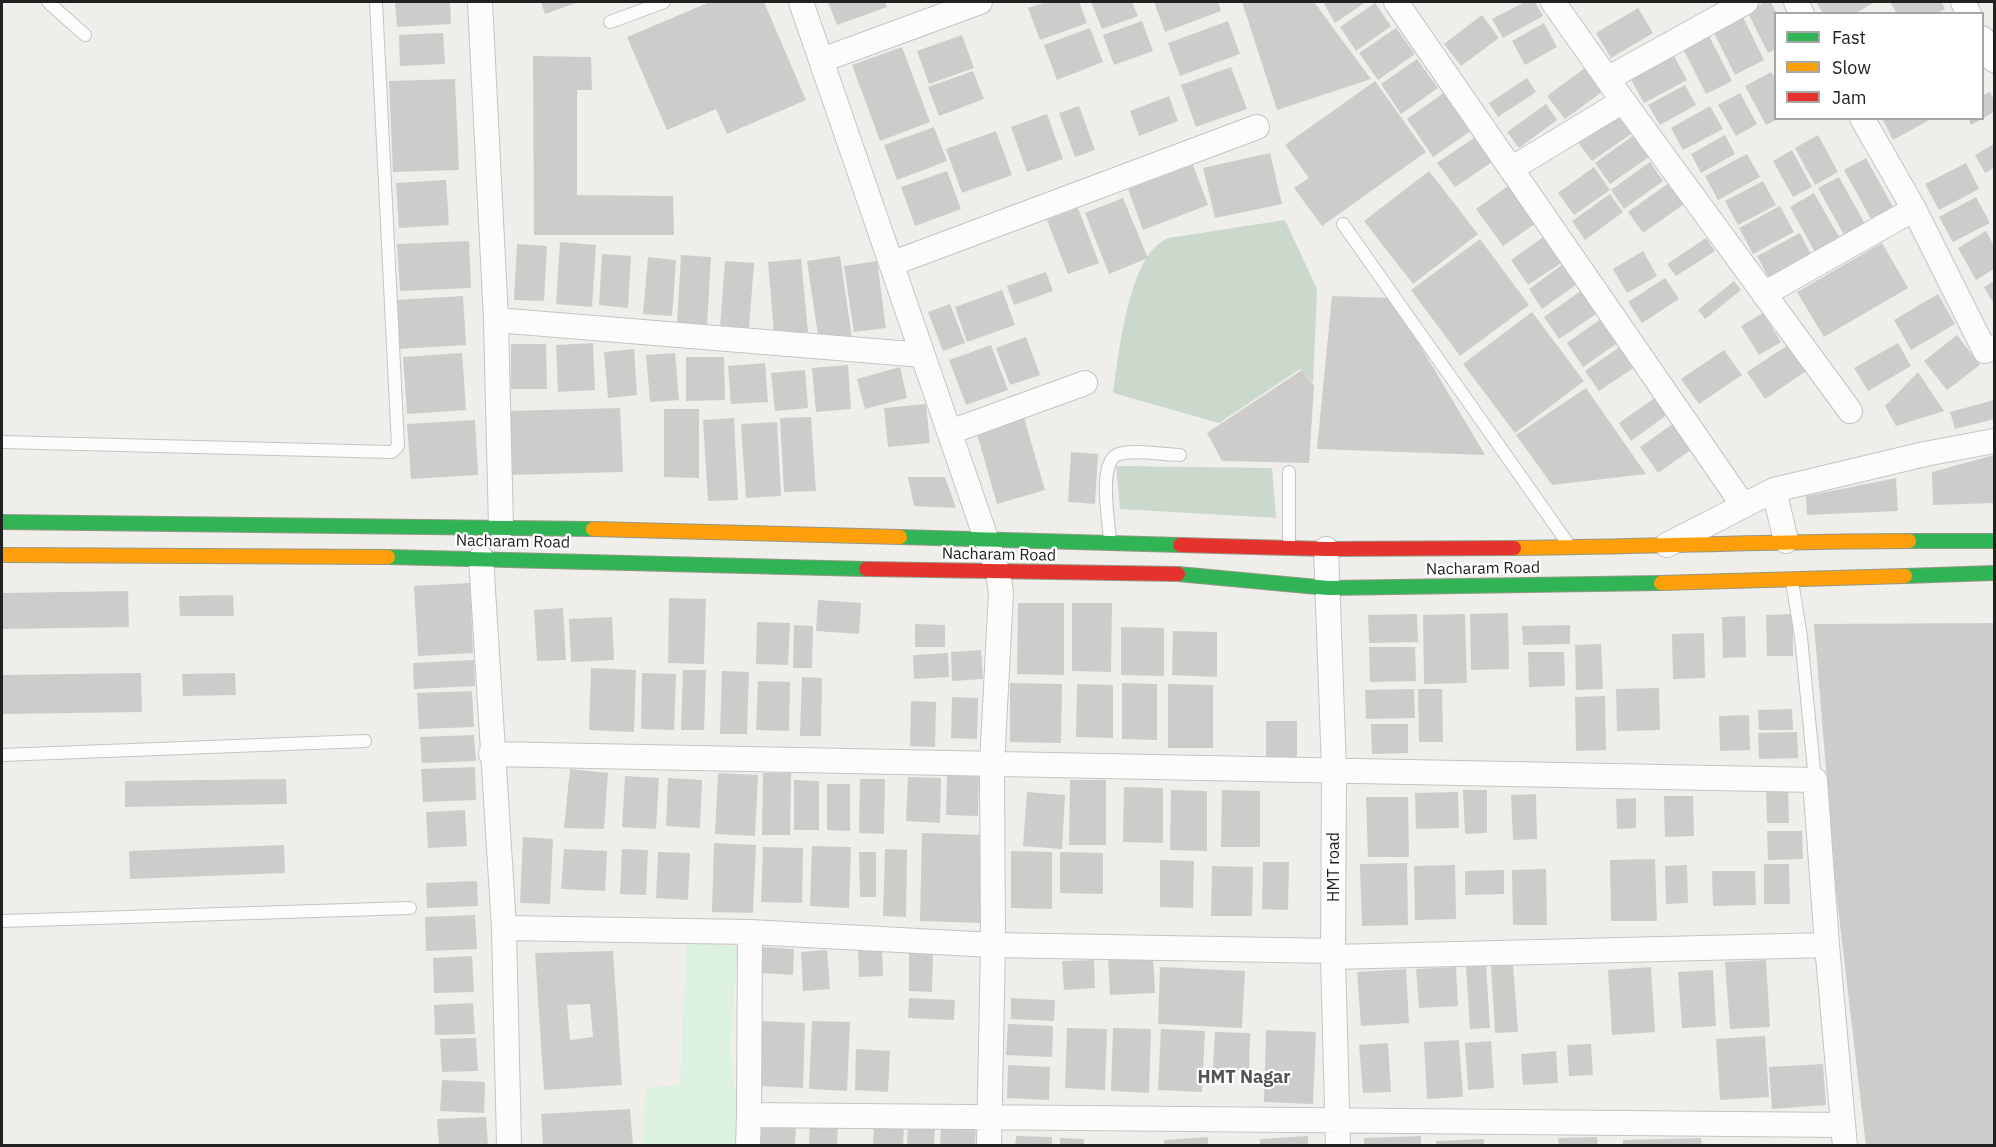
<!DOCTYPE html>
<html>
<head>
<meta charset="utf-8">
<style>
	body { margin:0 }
	#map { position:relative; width:1996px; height:1147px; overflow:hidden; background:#efeeeb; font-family:"IBM Plex Sans",sans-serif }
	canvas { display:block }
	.frame { position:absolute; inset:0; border:3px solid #212121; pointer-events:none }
	.legend { position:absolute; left:1774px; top:12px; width:210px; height:108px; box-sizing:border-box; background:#fff; border:2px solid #a6a6a6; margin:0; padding:8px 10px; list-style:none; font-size:18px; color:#212121 }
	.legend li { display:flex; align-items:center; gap:12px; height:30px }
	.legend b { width:30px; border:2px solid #a6a6a6 }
</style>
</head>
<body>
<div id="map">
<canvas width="1996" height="1147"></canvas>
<div class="frame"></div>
<ul class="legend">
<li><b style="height:8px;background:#30b455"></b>Fast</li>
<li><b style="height:8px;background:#ff9f0a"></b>Slow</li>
<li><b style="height:8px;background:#e5322d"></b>Jam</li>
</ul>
</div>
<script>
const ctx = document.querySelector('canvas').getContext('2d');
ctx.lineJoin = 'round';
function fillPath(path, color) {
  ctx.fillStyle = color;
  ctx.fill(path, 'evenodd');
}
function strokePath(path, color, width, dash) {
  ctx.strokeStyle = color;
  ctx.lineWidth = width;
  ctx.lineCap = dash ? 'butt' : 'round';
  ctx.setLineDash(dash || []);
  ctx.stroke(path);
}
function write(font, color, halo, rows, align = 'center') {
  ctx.font = font + ' "IBM Plex Sans",sans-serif';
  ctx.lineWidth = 4.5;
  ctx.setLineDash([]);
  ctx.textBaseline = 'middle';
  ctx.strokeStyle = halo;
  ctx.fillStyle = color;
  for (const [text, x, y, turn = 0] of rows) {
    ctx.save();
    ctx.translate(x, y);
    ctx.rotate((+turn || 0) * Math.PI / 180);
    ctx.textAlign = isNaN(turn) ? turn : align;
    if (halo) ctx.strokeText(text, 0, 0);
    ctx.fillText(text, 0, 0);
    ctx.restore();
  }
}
fillPath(new Path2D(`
	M1285 220 1317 289 1313 383 1300 369 1219 423 1113 393C1119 356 1128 252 1169 238Z
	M1116 466 1272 468 1276 518 1120 509Z`), '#cbd9cd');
fillPath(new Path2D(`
	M687 940 738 947 730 1047 733 1081 748 1145 644 1146 645 1088 680 1085Z`), '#dcf1df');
fillPath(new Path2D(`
	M395 2H450L451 24 397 27Z
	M541 2H579L545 14Z
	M710 2H764L806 100 727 134 716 109 667 130 627 37Z
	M828 2H885L887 7 837 25Z
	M1047 2H1079L1087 23 1040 40 1028 8Z
	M1091 2H1132L1138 16 1102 29Z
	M1154 2H1218L1221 11 1165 32Z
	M1242 2H1314L1371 79 1277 110Z
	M1323 2H1366L1335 23Z
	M1525 2H1535L1543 16 1503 38 1492 19Z
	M1765 2H1771L1777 14 1776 49 1768 53 1747 11Z
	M1819 2H1875L1854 14H1823L1817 3Z
	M1890 2H1941L1945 9 1936 14H1897Z
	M1375 3 1391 26 1356 51 1340 27Z
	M1638 8 1653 33 1611 58 1596 33Z
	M1741 13 1764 60 1735 75 1711 27Z
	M1482 15 1499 38 1461 66 1444 44Z
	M1142 21 1153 51 1114 65 1103 35Z
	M1228 21 1240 54 1180 76 1168 43Z
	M1544 23 1557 47 1525 65 1512 41Z
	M1090 28 1103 62 1057 80 1044 45Z
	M1396 28 1415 54 1378 80 1359 53Z
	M1706 30 1732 81 1706 94 1680 43Z
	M443 33 445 64 400 66 399 35Z
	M962 35 974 68 929 84 917 51Z
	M902 47 930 122 880 141 852 65Z
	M1673 54 1687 80 1644 103 1630 78Z
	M533 56 591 57 592 90H577V195L673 196 674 235H534Z
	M1417 59 1438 88 1401 114 1381 84Z
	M1589 65 1606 89 1565 119 1547 96Z
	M1231 67 1247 109 1196 127 1181 85Z
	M973 71 984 99 939 116 928 87Z
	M1771 72 1776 79V120L1766 125 1745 86Z
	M1527 78 1536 92 1498 117 1489 103Z
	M455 79 459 170 393 172 389 81Z
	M1375 81 1426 152 1322 226 1294 188 1309 178 1285 145Z
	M1685 85 1696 105 1660 125 1648 105Z
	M1445 92 1472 130 1433 157 1407 119Z
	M1990 92 1994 100V112L1971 125 1968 118H1982V96Z
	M1740 93 1757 124 1736 136 1718 105Z
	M1169 96 1178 121 1139 136 1130 111Z
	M1546 104 1557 120 1519 148 1507 132Z
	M1079 106 1095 150 1075 157 1059 113Z
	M1710 106 1723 129 1683 150 1671 128Z
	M1616 113 1631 134 1592 161 1577 141Z
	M1047 114 1063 159 1027 172 1011 127Z
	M1882 118H1933L1893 140Z
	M934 127 947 161 897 180 884 145Z
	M996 131 1012 175 962 193 946 149Z
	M1481 133 1498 158 1455 187 1437 163Z
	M1634 135 1649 157 1610 184 1595 163Z
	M1725 135 1735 154 1701 173 1691 154Z
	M1818 135 1838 172 1815 185 1795 148Z
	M1994 144V168L1985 173 1975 155Z
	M1792 150 1812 187 1793 197 1773 161Z
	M1270 153 1282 204 1215 218 1203 168Z
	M1747 154 1760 177 1718 200 1705 176Z
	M1866 158 1893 207 1871 219 1844 170Z
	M1650 162 1663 181 1624 209 1611 190Z
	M1966 163 1979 189 1939 210 1925 184Z
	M1193 165 1208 205 1143 230 1128 189Z
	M1594 167 1610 190 1574 215 1558 193Z
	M947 171 961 209 915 226 901 187Z
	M1429 171 1478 234 1413 284 1364 221Z
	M1839 177 1865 224 1844 235 1818 188Z
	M446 180 449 225 399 228 396 183Z
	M1515 181 1542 219 1503 246 1476 209Z
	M1763 181 1776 205 1738 225 1725 201Z
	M1669 183 1684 204 1643 233 1628 212Z
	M1814 193 1841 240 1816 254 1790 207Z
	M1610 194 1623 212 1585 240 1572 221Z
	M1976 197 1990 223 1953 242 1939 217Z
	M1123 198 1148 258 1109 274 1085 213Z
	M1780 206 1794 232 1753 254 1739 228Z
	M1078 208 1099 263 1068 274 1047 220Z
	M1986 231 1994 246V269L1976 280 1958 248Z
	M1549 233 1567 259 1528 285 1511 260Z
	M1800 233 1813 258 1771 282 1757 256Z
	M1706 238 1715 251 1676 276 1667 264Z
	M1480 239 1529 305 1460 356 1411 290Z
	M469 241 471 288 400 291 397 244Z
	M560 242 596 245 592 307 556 304Z
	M1882 243 1908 288 1824 337 1797 292Z
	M517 244 547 246 544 301 514 300Z
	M1643 251 1657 276 1627 293 1613 269Z
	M602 254 631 256 628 308 599 305Z
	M681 255 711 257 707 326 677 324Z
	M840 256 852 338 819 342 807 261Z
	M648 257 676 260 672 316 643 314Z
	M801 259 808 332 774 334 768 262Z
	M725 261 754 263 749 329 720 327Z
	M877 261 886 328 854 332 844 266Z
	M1566 262 1580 282 1542 309 1529 289Z
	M1046 272 1053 291 1014 305 1007 286Z
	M1665 278 1679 299 1642 323 1628 302Z
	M1734 281 1741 290 1705 319 1698 310Z
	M1994 281V304L1984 287Z
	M1586 287 1602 310 1559 339 1544 317Z
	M1002 290 1015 325 967 342 955 307Z
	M1938 294 1955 324 1911 350 1894 320Z
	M463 296 466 345 398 349 395 300Z
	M1332 296 1392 298 1485 455 1317 449Z
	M950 304 965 343 943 351 928 312Z
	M1532 312 1584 381 1515 433 1463 364Z
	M1763 313 1781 342 1759 355 1741 326Z
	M1605 316 1622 340 1583 367 1567 343Z
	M1957 335 1980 365 1947 390 1924 361Z
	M1026 337 1040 375 1010 385 996 348Z
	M593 343 595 390 558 392 556 345Z
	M1791 343 1809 369 1765 399 1747 372Z
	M1898 343 1911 366 1868 391 1854 368Z
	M511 344H546L547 389H511Z
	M1624 344 1638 365 1599 391 1585 371Z
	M991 345 1008 390 966 405 949 360Z
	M634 349 637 395 608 398 604 352Z
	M1724 350 1742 375 1699 404 1681 379Z
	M462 353 466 410 407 414 403 357Z
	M675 353 679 400 650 402 646 355Z
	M686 357H724L725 400 686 401Z
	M765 363 768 402 731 404 728 366Z
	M848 365 851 409 816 412 812 368Z
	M900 367 907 398 865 409 857 379Z
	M805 370 808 408 775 411 771 373Z
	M1302 370 1314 386 1309 463 1222 461 1207 433Z
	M1918 372 1944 411 1896 426 1885 406Z
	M1586 388 1646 474 1552 485 1516 435Z
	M1656 397 1668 414 1631 441 1619 423Z
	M1994 400V419L1955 429 1950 412Z
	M926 404 930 443 888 447 884 408Z
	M620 408 623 472 509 475 507 411Z
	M664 409H699V478L664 477Z
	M1023 414 1045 490 997 504 975 427Z
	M811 417 816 491 784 492 780 418Z
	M734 418 738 500 708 501 703 420Z
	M475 420 478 475 411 479 407 424Z
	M1677 421 1695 447 1658 473 1640 447Z
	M777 422 781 496 746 498 741 424Z
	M1071 452 1098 454 1095 504 1068 502Z
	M1994 455V503L1933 505 1932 472Z
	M908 477H945L956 508 914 506Z
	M1896 478 1898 511 1807 515 1806 496Z
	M470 583 473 653 418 656 414 586Z
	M128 591 129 627 2 629V593Z
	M233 595 234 616H180L179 596Z
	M669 598 706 599 704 664 668 663Z
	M818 600 861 603 859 634 816 631Z
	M1018 603H1064V675L1017 674Z
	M1072 603H1112L1111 672 1072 671Z
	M563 608 566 660 537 661 534 610Z
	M1508 613 1509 669 1471 670 1470 614Z
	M1417 614 1418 642 1369 643 1368 615Z
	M1465 614 1467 683 1424 684 1423 615Z
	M1793 614V656H1767L1766 615Z
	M1745 616 1746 657 1723 658 1722 617Z
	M612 617 614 660 571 662 569 619Z
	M757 622 790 623 788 665 756 664Z
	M1994 623V1146H1866L1836 890 1814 624Z
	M915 624 945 625V647H915Z
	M794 625 813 626 812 668H793Z
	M1570 625V644L1523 645 1522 626Z
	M1121 627 1164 628V676L1121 675Z
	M1173 631 1217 632V677L1172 675Z
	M1704 633 1705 678 1673 679 1672 634Z
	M1601 644 1603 689 1576 690 1575 645Z
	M1369 647H1415L1416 681 1370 682Z
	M981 650 983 679 952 681 951 652Z
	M1528 652H1564L1565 686 1529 687Z
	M948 653 949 677 914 679 913 655Z
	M474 660 475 686 414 689 413 663Z
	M591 668 636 670 634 732 589 730Z
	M683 670H706L704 730H681Z
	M722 671 749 672 747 734H720Z
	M141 673 142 712 3 714V675Z
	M235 673 236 695 183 696 182 674Z
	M642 673 676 674 674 730 641 729Z
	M802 677 822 678 821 736H800Z
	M758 681 790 682 789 731 756 730Z
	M1010 683 1062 684 1061 743 1010 742Z
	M1122 683 1157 684V740L1122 739Z
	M1077 684 1113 685V738L1076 737Z
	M1168 684 1213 685V748H1168Z
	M1659 688 1660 730 1617 731 1616 689Z
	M1414 689 1415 718 1366 719 1365 690Z
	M1418 689H1442L1443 742H1419Z
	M472 691 474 727 419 729 417 693Z
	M1605 696 1606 750 1576 751 1575 697Z
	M952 697 978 698 977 739 951 738Z
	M911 701 936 702 935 747 910 746Z
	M1792 709 1793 730H1759L1758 710Z
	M1749 715 1750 750 1720 751 1719 716Z
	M1266 721H1297V758H1266Z
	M1371 724H1408V753L1372 754Z
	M1797 732 1798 758 1759 759 1758 733Z
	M474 735 476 761 422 763 420 737Z
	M475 767 476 800 423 802 421 769Z
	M570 769 608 773 604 829 564 828Z
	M718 773 758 775 755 836 715 834Z
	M763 773H791L790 835H762Z
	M947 775H979L978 816 946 815Z
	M625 776 659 778 656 829 622 827Z
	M908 777 941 778 940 823 906 821Z
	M668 778 702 780 700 828 666 826Z
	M286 779 287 804 125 807V781Z
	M860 779H885L884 834 859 833Z
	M794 780 819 781V830H794Z
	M1070 780H1106V845H1069Z
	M827 784H850V831L827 830Z
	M1124 787 1163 788V843L1123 842Z
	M1171 790 1207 791V851L1170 850Z
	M1222 790 1260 791V847H1221Z
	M1463 790H1487V833L1465 834Z
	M1766 791H1788L1789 823H1767Z
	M1027 792 1065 795 1062 849 1023 846Z
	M1458 792 1459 828 1416 829 1415 793Z
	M1536 794 1537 839 1513 840 1511 795Z
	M1664 796H1693L1694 836 1665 837Z
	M1366 797H1408L1409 857H1368Z
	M1636 798V828L1617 829 1616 799Z
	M465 810 467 846 428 848 426 812Z
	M1767 831H1802L1803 859 1768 860Z
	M922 833 985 835 982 923 920 921Z
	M523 837 553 839 550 904 520 903Z
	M714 843 756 845 753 913 712 912Z
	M284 845 285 873 130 879 129 851Z
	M812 846 851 847 849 908 810 906Z
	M763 847 803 848 802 903 761 902Z
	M564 849 607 851 605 891 561 889Z
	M622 849 648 850 646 895 620 894Z
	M885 849 907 850 906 917 883 916Z
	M1011 851 1052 852V909L1011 908Z
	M658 852 690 853 688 900 656 898Z
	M859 852H876V897H860Z
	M1060 852 1103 853V894L1060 893Z
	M1655 859 1657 921H1611L1610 860Z
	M1160 860 1194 861 1193 908 1160 907Z
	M1263 862H1289L1288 910 1262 909Z
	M1407 863 1408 925 1362 926 1360 864Z
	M1764 864H1789L1790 904H1764Z
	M1455 865 1456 919 1415 920 1414 866Z
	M1687 865 1688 903 1666 904 1665 866Z
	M1212 866 1253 867 1252 916H1211Z
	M1546 869 1547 925H1513L1512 870Z
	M1504 870V894L1465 895V871Z
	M1712 871H1755L1756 905 1713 906Z
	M477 881 478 906 427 908 426 883Z
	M475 915 477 949 426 951 425 917Z
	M763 947 794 949 793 975 762 973Z
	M858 949H882L883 976 859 977Z
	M827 950 830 989 803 991 801 952Z
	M613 951 622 1085 544 1090 535 953ZM590 1004 593 1037 570 1040 567 1005Z
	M909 952H933L932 992 909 991Z
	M472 956 474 992 434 993 433 958Z
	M1153 956 1155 993 1110 995 1108 959Z
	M1094 960 1095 988 1064 990 1062 961Z
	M1766 960 1770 1027 1730 1029 1725 962Z
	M1513 964 1518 1032 1495 1033 1491 966Z
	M1486 965 1490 1028 1470 1029 1466 966Z
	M1160 967 1245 971 1242 1028 1158 1024Z
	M1456 967 1458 1006 1419 1008 1416 969Z
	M1651 967 1655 1032 1612 1035 1608 970Z
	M1406 969 1409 1023 1361 1026 1357 972Z
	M1713 970 1716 1026 1682 1028 1678 972Z
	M909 998 955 1000 954 1020 908 1018Z
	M1011 998 1055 1000 1054 1021 1011 1019Z
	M473 1003 475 1034 435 1035 434 1005Z
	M761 1021 805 1023 803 1088 758 1086Z
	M812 1021 850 1022 847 1091 809 1089Z
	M1008 1024 1053 1026 1052 1057 1006 1055Z
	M1067 1028 1107 1029 1105 1090 1065 1088Z
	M1113 1028 1151 1029 1149 1093 1111 1091Z
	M1161 1029 1205 1031 1202 1092 1158 1090Z
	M1266 1030 1316 1032 1313 1104 1264 1102Z
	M1215 1032 1250 1033 1249 1071 1213 1069Z
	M1765 1036 1769 1097 1720 1100 1716 1039Z
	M476 1038 478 1071 442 1072 440 1039Z
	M1459 1040 1463 1097 1427 1099 1424 1042Z
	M1491 1041 1494 1088 1468 1090 1465 1043Z
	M1388 1043 1391 1092 1363 1093 1359 1045Z
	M1591 1044 1593 1075 1569 1076 1567 1045Z
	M856 1049 890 1051 888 1092 855 1090Z
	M1556 1051 1558 1083 1523 1085 1521 1054Z
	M1823 1064 1826 1105 1772 1109 1769 1067Z
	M1008 1065 1050 1067 1049 1100 1007 1098Z
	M442 1080 485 1082 484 1113 440 1111Z
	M630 1109 633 1146H543L541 1114Z
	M486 1117 488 1146H439L437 1119Z
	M757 1121 796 1122 795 1146H756Z
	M908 1121 935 1123 934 1146H907Z
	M810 1122 838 1123 837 1146H809Z
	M874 1123 904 1125 903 1146H873Z
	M941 1124 976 1125 975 1146H940Z
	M1016 1136 1052 1137V1146H1015Z
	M1308 1136V1146H1260V1139Z
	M1421 1136V1146H1364V1138Z
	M1208 1137V1146H1164V1140Z
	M1597 1137 1598 1146H1559L1558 1138Z
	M1060 1138 1084 1139V1146H1060Z
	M1701 1138 1702 1146H1623V1140Z
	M1484 1139V1146H1436V1141Z`), '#ceccca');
const lane = new Path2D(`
	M48 2 85 35
	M610 22 664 2
	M1343 224 1569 545
	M2 442 392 452 398 446 376 2
	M1289 472V547
	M1110 541C1109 522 1097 460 1119 454 1137 449 1162 455 1180 455
	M1792 581 1801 637 1815 780
	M2 755 365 741
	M2 921 410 908`);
const street = new Path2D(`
	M480 2 496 320 501 528
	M801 2 998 573 1001 592 992 764 993 945 989 1143
	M1396 2 1743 505
	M1553 2 1623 101 1850 411
	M1796 2 1802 14
	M1963 2 1969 14
	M1982 38 1994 60
	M822 60 980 2
	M1607 79 1746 2
	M1862 118 1914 209 1985 351 1994 347
	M1511 169 1623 101
	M891 264 1257 127
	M1764 294 1914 209
	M496 320 923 355
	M950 432 1085 383
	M1774 490 1786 541
	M1667 545 1774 490 1925 454 1994 441
	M1326 549 1334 770 1333 957 1338 1146
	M481 558 504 928 509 1146
	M491 754 1815 780 1827 945 1845 1146
	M504 928 750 932 993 945 1334 951
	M750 932 749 1115 1843 1125
	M1333 957 1827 945
	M748 1146 749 1115`);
const fast = new Path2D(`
	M2 522 593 529
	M900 537 1180 545
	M1909 541H1994
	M388 557 866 569
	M1178 574 1328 588 1661 583
	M1905 576 1994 573`);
const slow = new Path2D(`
	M593 529 900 537
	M1514 548C1646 547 1777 541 1909 541
	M2 555 388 557
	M1661 583 1905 576`);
const jam = new Path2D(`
	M1180 545 1326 549 1514 548
	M866 569 1178 574`);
strokePath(lane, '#c5c4c3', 14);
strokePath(street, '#c5c4c3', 26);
strokePath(fast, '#939884', 16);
strokePath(slow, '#939884', 16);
strokePath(jam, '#939884', 16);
strokePath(lane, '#fdfcfc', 12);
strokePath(street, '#fdfcfc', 24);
strokePath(fast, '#30b455', 14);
strokePath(slow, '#ff9f0a', 14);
strokePath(jam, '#e5322d', 14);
write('16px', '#212121', '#fff', [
	["Nacharam Road",513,542,1],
	["Nacharam Road",999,555,1],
	["Nacharam Road",1483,569,-1],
	["HMT road",1334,867,-90]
]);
write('bold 18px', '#545454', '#fff', [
	["HMT Nagar",1244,1078]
]);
</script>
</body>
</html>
